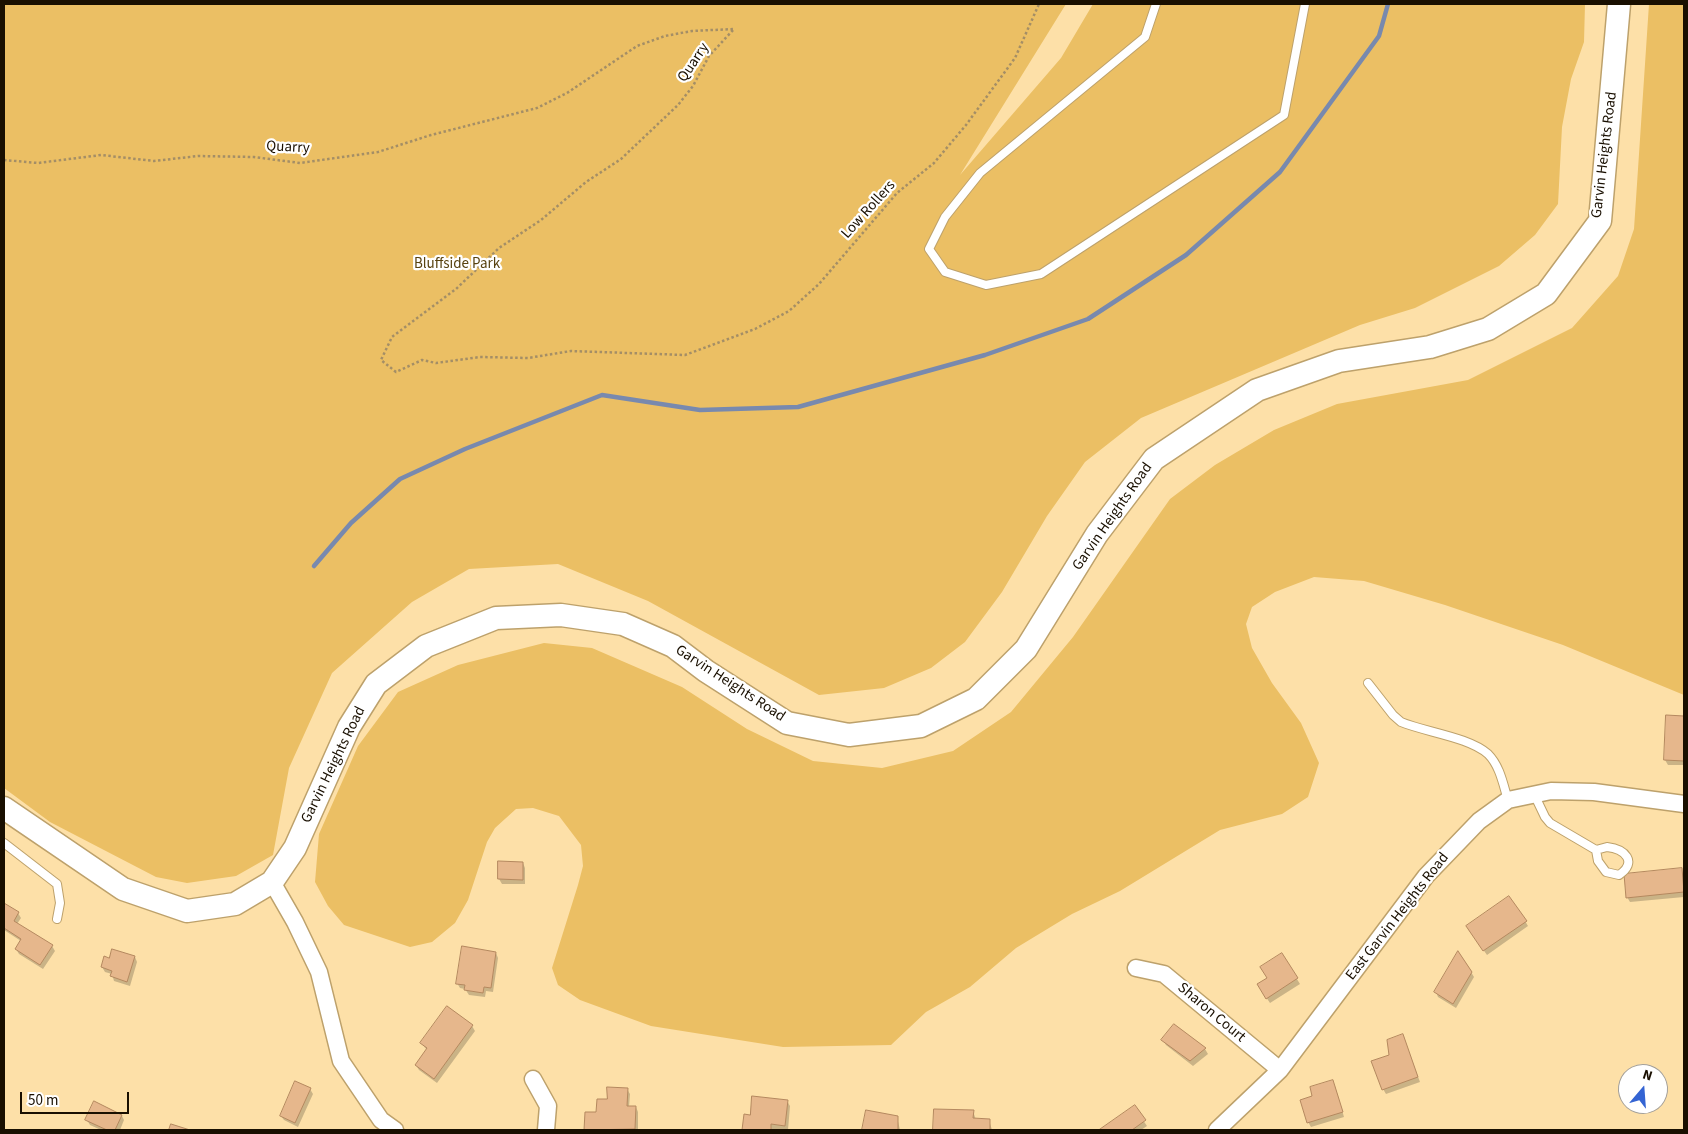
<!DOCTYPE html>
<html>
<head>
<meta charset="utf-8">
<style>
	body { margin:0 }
	#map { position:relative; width:1688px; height:1134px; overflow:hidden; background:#fde0a8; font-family:"Source Sans 3",sans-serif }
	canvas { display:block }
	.frame { position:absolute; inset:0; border:5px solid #190f00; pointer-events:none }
	.north { position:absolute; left:1618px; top:1064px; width:50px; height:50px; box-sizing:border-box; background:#fff; border:1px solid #a39f99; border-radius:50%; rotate:18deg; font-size:14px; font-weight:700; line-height:20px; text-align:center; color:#190f00 }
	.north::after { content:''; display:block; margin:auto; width:18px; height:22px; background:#3464d3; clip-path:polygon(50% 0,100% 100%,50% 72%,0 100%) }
	.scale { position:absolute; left:20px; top:1092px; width:109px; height:22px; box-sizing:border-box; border:2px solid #190f00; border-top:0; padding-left:6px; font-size:15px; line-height:18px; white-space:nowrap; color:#190f00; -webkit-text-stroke:4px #fff; paint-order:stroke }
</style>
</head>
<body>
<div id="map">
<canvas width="1688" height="1134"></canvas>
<div class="frame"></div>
<div class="north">N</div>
<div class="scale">50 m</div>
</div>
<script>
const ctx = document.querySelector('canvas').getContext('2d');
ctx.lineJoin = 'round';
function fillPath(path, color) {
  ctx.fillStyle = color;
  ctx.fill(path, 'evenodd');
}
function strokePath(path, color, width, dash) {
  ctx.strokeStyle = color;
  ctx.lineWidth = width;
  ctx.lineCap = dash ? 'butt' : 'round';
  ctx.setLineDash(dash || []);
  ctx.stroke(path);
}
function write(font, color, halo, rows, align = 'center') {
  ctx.font = font + ' "Source Sans 3",sans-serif';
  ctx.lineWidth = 4.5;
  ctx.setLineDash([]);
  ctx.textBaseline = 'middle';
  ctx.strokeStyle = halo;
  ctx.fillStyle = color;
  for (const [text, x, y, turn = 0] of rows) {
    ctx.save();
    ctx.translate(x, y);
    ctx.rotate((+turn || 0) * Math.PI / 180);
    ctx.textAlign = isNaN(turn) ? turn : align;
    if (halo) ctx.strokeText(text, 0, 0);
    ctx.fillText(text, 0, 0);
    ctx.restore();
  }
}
fillPath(new Path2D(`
	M4 4H1066L960 175 1061 58 1093 4H1585L1584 42 1571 79 1562 127 1558 204 1535 235 1499 266 1415 308 1360 325 1141 418 1085 462 1047 516 1002 592 965 642 931 668 884 688 819 695 648 601 558 564 469 569 412 602 332 673 289 768 273 855 236 876 187 883 156 877 50 822 4 788Z
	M1649 4H1684V695L1563 645 1445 605 1364 581 1314 577 1275 592 1252 607 1246 624 1252 648 1272 683 1301 723 1319 763 1308 797 1282 814 1220 830 1120 891 1072 914 1016 948 970 987 926 1012 891 1045 783 1047 651 1026 580 1000 558 985 552 968 578 885 583 866 581 845 559 816 533 808 516 809 495 828 487 842 468 900 455 923 432 942 410 947 344 925 328 906 315 882 319 834 358 746 398 692 458 665 544 643 592 648 682 687 747 729 813 761 882 768 953 751 1011 712 1073 637 1170 499 1215 465 1274 430 1337 404 1468 380 1572 328 1618 276 1634 229Z`), '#ebbf64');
fillPath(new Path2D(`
	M1667 716 1684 717V765H1668L1665 760Z
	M499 862 523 863 525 868V884H502L499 879Z
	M1681 870 1684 875V897L1630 902 1627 897Z
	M5 905 18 913 21 918 17 924 52 946 55 951 43 969 19 954 16 949 21 941 4 930Z
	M1525 921 1528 926 1487 955 1470 931Z
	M496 953 498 958 493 992 486 991 485 997 469 995 465 989 460 988 457 983Z
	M1282 955 1300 984 1270 1003 1258 985 1268 979Z
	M135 957 137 962 130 986 114 981 112 974 105 972 102 967Z
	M1471 972 1474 977 1456 1008 1438 997 1436 992Z
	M1174 1025 1205 1049 1208 1054 1193 1066 1166 1045 1163 1040Z
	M472 1026 475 1031 437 1083 419 1070 416 1065 427 1050 421 1043Z
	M1403 1036 1420 1082 1386 1094 1383 1089 1390 1056Z
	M1335 1086 1344 1117 1311 1127 1308 1122Z
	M310 1089 313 1094 298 1127 284 1120 281 1116Z
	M627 1089 630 1094 629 1107H636L638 1112V1130H585L586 1113 597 1114 608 1101Z
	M787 1101 790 1106 788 1130H743L745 1116H751Z
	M1134 1107 1147 1126 1141 1130H1101Z
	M935 1110 973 1111 976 1120H989L992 1130H935Z
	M867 1111 897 1117 900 1130H863Z
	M122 1116 124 1120 120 1130H101L90 1125 87 1120Z`), '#0003');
strokePath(new Path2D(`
	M314 566 351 523 400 479 465 449 602 395 700 410 798 407 985 355 1088 319 1186 255 1280 172 1379 36 1388 4`), '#7889ae', 4.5);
const building = new Path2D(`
	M1666 715 1684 716V761L1664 760Z
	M498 861 523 862V880L498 879Z
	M1682 868 1684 892 1626 898 1624 874Z
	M1509 896 1527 921 1483 951 1466 926Z
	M4 903 19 912 14 921 53 945 40 965 15 949 21 939 4 928Z
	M462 946 496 952 491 988 484 987 483 993 464 990 465 985 456 984Z
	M112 949 135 956 127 982 110 976 112 971 101 967 104 956 109 958Z
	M1458 951 1472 972 1453 1004 1434 992Z
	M1282 953 1298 978 1266 999 1257 984 1267 978 1260 967Z
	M447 1006 473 1025 434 1079 415 1065 427 1048 420 1043Z
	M1174 1024 1206 1048 1190 1061 1161 1040Z
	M1403 1034 1418 1077 1382 1090 1371 1061 1389 1055 1387 1040Z
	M1333 1080 1343 1112 1307 1123 1300 1100 1312 1096 1310 1087Z
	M295 1081 311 1088 295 1123 280 1116Z
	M607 1087 628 1088 627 1106H636L635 1129 584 1130 585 1112H596L597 1099H607Z
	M752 1096 788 1100 785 1126 771 1124V1130H742L744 1114 750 1115Z
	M94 1101 122 1115 115 1130H107L85 1120Z
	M1135 1105 1146 1120 1132 1130H1099Z
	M934 1109 974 1110 973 1118 990 1119V1130H933Z
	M866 1110 898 1116V1130H862Z
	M171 1124 190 1130H169Z`);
fillPath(building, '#e6b78c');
strokePath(building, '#b4885f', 1);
const service = new Path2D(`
	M1156 4 1145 37 980 173 945 217 929 249 945 272 986 285 1041 274 1284 115 1305 4
	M1368 683 1393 715 1401 722C1425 732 1469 737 1488 754 1500 766 1503 784 1508 800
	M1534 794 1545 817 1550 823 1596 850
	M4 843 57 884 60 903 57 919
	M1607 847C1625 849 1638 862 1619 875L1606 872 1598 861 1596 850Z`);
const minor = new Path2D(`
	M272 882 295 922 319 972 341 1061 381 1120 395 1130
	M1136 968 1164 974 1280 1070
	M533 1079 548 1106 546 1130
	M1217 1130 1280 1070 1426 876 1479 821 1508 800 1551 791 1594 792 1684 804`);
const secondary = new Path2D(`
	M4 808 123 889 187 911 235 904 272 882 295 848 349 727 376 684 426 646 496 618 561 615 623 624 673 646 706 671 787 723 849 735 921 726 976 699 1026 649 1097 534 1154 459 1257 390 1339 361 1430 347 1488 329 1546 294 1600 221 1619 4`);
strokePath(service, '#bda16b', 10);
strokePath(minor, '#bda16b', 19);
strokePath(secondary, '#bda16b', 25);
strokePath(new Path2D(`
	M4 160 38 163 101 155 154 161 198 156 254 157 300 163 378 152 431 135 537 108 567 93 637 46 665 36 692 31 734 29 709 56 693 86 678 105 621 159 586 182 541 220 499 248 456 289 392 337 381 360 396 372 422 360 436 363 480 357 528 358 571 351 685 355 755 329 789 311 819 284 897 193 934 163 966 125 1015 58 1039 4`), '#a48e66', 2.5, [2.5, 2.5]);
strokePath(service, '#fff', 8);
strokePath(minor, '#fff', 16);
strokePath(secondary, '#fff', 22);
write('15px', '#190f00', '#fff', [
	["Quarry",694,63,-56],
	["Quarry",288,148,3],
	["Garvin Heights Road",1605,155,-83],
	["Low Rollers",869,210,-48],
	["Garvin Heights Road",1113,517,-55],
	["Garvin Heights Road",730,684,33],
	["Garvin Heights Road",334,765,-64],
	["East Garvin Heights Road",1398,917,-52],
	["Sharon Court",1211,1013,40]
]);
write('15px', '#58420f', '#fff', [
	["Bluffside Park",457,265]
]);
</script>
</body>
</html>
